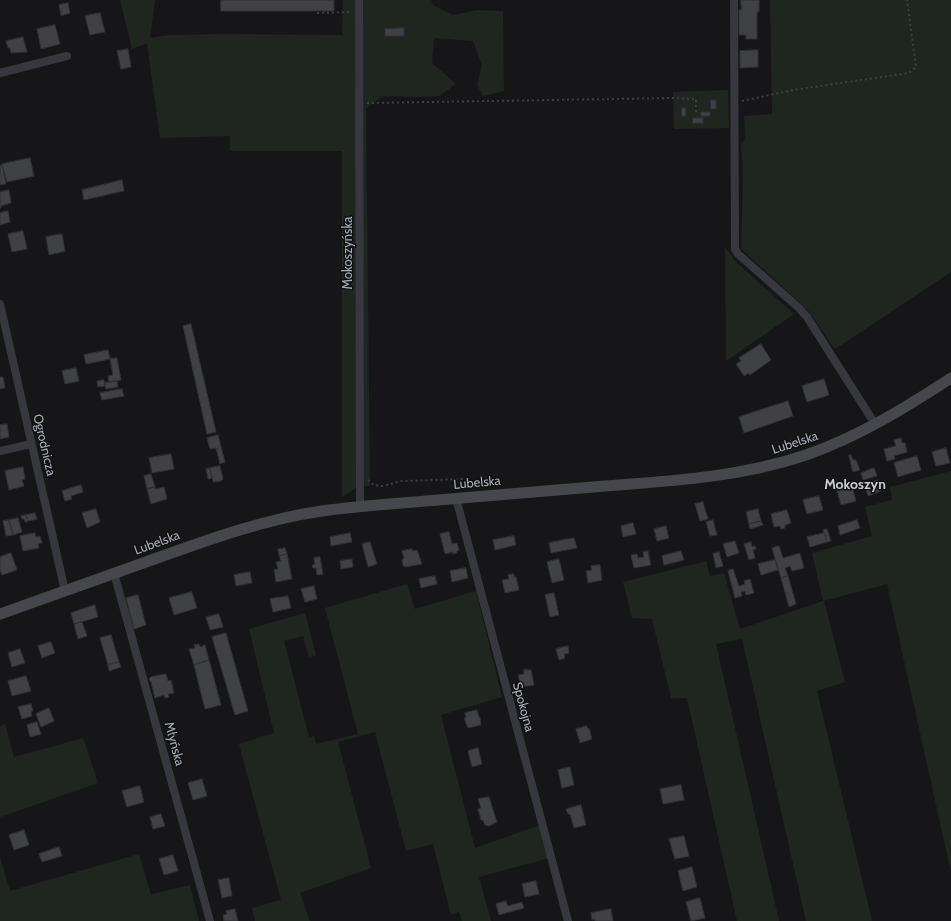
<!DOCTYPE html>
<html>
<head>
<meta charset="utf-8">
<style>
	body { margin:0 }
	canvas { display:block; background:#161618 }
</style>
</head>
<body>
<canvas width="951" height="921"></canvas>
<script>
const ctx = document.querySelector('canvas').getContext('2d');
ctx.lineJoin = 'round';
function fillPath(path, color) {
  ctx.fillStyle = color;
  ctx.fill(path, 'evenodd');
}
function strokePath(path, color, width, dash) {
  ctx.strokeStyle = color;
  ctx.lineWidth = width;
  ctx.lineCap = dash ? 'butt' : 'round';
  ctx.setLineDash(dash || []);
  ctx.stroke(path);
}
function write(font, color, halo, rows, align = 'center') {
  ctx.font = font + ' Cabin,sans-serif';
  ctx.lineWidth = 3;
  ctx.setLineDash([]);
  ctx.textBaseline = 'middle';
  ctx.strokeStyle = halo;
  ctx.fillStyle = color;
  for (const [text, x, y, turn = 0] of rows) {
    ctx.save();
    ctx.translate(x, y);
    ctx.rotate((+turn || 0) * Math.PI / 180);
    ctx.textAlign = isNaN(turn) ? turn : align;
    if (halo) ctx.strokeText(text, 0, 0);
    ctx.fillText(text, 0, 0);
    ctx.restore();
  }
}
fillPath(new Path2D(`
	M120 0H155L150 38 169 35 224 34 342 35 343 0H431L433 5 453 15 477 10 503 11 504 91 483 96 477 85 482 65 473 41 434 38 432 63 456 84 439 96 416 97 382 96 366 109 370 486 360 485 342 497V151H230V136L160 138 147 43 132 49Z
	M770 0H951V272L835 349 807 309 741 249 743 179 741 144 745 138 744 116 772 114Z
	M728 90 729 128 674 129 673 92Z
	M725 247 736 262 794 314 726 361Z
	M951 471V872L887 584 824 601 845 682 817 691 872 921H806L742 639 716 644 779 921H737L687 698H671L652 619 632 618 623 582 706 561 710 576 724 573 740 629 823 601 812 553 872 536 865 507 892 500 890 487Z
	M407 584 415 609 476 591 502 697 441 715 475 848 540 825 549 858 479 877 491 921H462L459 912 451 915 433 844 406 851 375 732 338 742 371 868 300 893 310 921H255L252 908 281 900 239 744 274 733 249 629 305 613 316 655 309 657 303 636 284 641 309 737 314 736 316 744 358 734 325 608Z
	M5 724 14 757 83 738 98 783 0 817V726Z
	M139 854 151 895 157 893 190 885 199 921H0V857L10 891Z`), '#1e261f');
const building = new Path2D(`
	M221 0H334V11H221Z
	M741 0H759V12H757V39H746V35H739V10H741Z
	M68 3 70 13 61 16 59 5Z
	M100 13 105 32 90 35 85 16Z
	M55 25 60 44 41 49 37 29Z
	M404 28V36H385V29Z
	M23 37 27 52 11 53 10 48H8L6 41Z
	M128 49 131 67 121 69 117 51Z
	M758 50V67L740 68V51Z
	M711 100H716V109H711Z
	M682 108H686V116H682Z
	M701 112H710V116H701Z
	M693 118H703V123H693Z
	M30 158 34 176 7 182 2 164Z
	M2 165 6 184 0 185V166Z
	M122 180 124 191 84 200 82 190Z
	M9 190 11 203 1 206V208H0V192Z
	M8 211 10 222 0 225V213Z
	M23 231 27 249 12 252 8 234Z
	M62 234 65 251 49 255 46 237Z
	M191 324 216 432 207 434 183 326Z
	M761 344 771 360 750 375 749 373 744 376 736 364 741 361 739 358Z
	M108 350 110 359 86 364 84 355Z
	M117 358 121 380 109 382 108 376 113 375 110 359Z
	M76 368 79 381 65 384 62 371Z
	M0 377H3L5 388 0 389Z
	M824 379 829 395 807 402 802 386Z
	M104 380 105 386 98 387 97 381Z
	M117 381 118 387 106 389 105 383Z
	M122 389 124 396 102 400 100 393Z
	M788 401 793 416 744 433 739 417Z
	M7 424 9 437 0 439V425Z
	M218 435 225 462 220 464 216 448 210 449 207 438Z
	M901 438 902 443H905L907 452 894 456 895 459 887 461 884 449 896 446 894 440Z
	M946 448 950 463 936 466 932 452Z
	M171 454 174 469 152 473 149 458Z
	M849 455H851L853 460H856L860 470 853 472Z
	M917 456 921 470 898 477 894 463Z
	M220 466 223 479 221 481 213 482 210 468Z
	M23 467 25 479 22 480 24 486 9 490 5 471Z
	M210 468 212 478 208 479 206 469Z
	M874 468 877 476 863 480 861 473Z
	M151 474 155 487 147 489 144 476Z
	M878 480 881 491 868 496 864 483 869 481V483Z
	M81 485 83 492 71 496 72 499 65 501 62 491Z
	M155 487V489L164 487 167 499 151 504 147 489Z
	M852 487 856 501 841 505 837 491Z
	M819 496 823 510 807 514 803 500Z
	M703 502 708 519 700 521 695 504Z
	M96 509 100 522 87 528 82 513Z
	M758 509 761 521 749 524 746 512Z
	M787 510 791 523 785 525V528L781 529 780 526 774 527 771 514Z
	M35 513 37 519 28 521 26 515Z
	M26 515 28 521 25 522 24 519H22L21 516Z
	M18 518 22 532 13 535 9 520Z
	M9 520 13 535 6 536 3 521Z
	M713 520 717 535 710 536 706 522Z
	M857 520 860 528 840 535 838 526Z
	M761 521 763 525 750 529 749 524Z
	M633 523 636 534 623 537 621 526Z
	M666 526 669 538 657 541 654 529Z
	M827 529 831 541 827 542 823 530Z
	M449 532 452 544 457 543 459 550 457 551V553L453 554V552L445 554 440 534Z
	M35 533 36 537 40 536 42 543 38 544 39 548 23 551 20 536Z
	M350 533 352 542 331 546 330 537Z
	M824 533 827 542 810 547 807 537Z
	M514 536 516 545 495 550 493 540Z
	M574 538 577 548 551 553 549 543Z
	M735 541 739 553 727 557 723 544Z
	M370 542 377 564 368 567 362 544Z
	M751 542 752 547 755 546 756 549 753 550 755 558 749 560 744 544Z
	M779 546 783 558 800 553 804 568 792 571 790 566 785 568 788 576 781 578 772 548Z
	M285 548 287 554 279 556 278 549Z
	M412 549V551L417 550 422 564 405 567 403 565 402 560 404 558 402 551Z
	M648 551 651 565 634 568 631 555 637 554 638 558 644 557 643 552Z
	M681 551 684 560 664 565 662 556Z
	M719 552 723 566 716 568 713 554Z
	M11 553 17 570 2 575 0 570V557Z
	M287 554 292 579 276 582 274 570 278 569 276 562 281 561 279 556Z
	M320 557 323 574 317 575 316 568H313L312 565 315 564 314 558Z
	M352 559 353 567 341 569 340 561Z
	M559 559 564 580 552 583 547 562Z
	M775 560 778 570 761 575 758 564Z
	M600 565 602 580 588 583 586 571 592 570 591 566Z
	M466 568 468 578 452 582 450 571Z
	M733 569 739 586 745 584 744 581 750 579 754 593 746 595 745 591 741 592 742 596 735 598 728 571Z
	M250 572 252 583 236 586 234 575Z
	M514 574V577H516L519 590 505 593 502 580 509 579 508 575Z
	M435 576 437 584 421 588 419 579Z
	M788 576 796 604 789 607 781 578Z
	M314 586 317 599 305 602 301 589Z
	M192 592 197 608 174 615 169 598Z
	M554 593 559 615 550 617 545 595Z
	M138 595 146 625 134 629 126 598Z
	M288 596 291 608 273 612 270 599Z
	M95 605 98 617 74 624 71 613Z
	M219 614 223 627 210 630 206 617Z
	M82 622 87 636 78 639 74 624Z
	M226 633 248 711 235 715 212 637Z
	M111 635 119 662 108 665 100 638Z
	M51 642 55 653 42 658 38 646Z
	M199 644 200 647 205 645 209 660 194 665 189 649 195 648 194 645Z
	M568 646 569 653 564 654 565 658 559 660 556 649Z
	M20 649 25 663 12 667 8 653Z
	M209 660 221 705 205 709 194 665Z
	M119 662 121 667 109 671 108 665Z
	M527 669V670H531L534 685 521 687 518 675 524 674V670Z
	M166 674 168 681 171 680 174 693 168 694 169 697 165 698 164 695 155 698 151 682 149 679 151 677Z
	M26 676 31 691 12 696 8 681Z
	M31 704 33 711H31L32 716 22 719 18 707Z
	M49 708 54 721 41 727 36 714Z
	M477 710 479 717H480L481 725 468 728 464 718H466L465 713Z
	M37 722 41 734 30 737 27 725Z
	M587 726 588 729 589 728 592 739 580 743 576 729Z
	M478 748 482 764 472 767 468 751Z
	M570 767 574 785 562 788 558 770Z
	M202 779 207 796 193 800 188 783Z
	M681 785 684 800 663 804 660 789Z
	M140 786 144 802 127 807 122 791Z
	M489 797 497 822 489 826 485 825 483 820H481L478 809 481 808 478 799Z
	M581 805 586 825 574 828 570 814H568L566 809Z
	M161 814 165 826 153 829 150 817Z
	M24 830 29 845 14 850 9 835Z
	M684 836 689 856 675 859 669 839Z
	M59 847 62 856 42 862 39 854Z
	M173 855 178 871 164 875 159 859Z
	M692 867 697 887 683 891 678 871Z
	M229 878 232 896 222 898 218 880Z
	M536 881 539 894 525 897 522 884Z
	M700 898 705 918 691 921 686 902Z
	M506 901 508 906 522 902 524 908 499 915 496 904Z
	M235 909 238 921H224L223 915 227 914 226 911Z
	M611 909 613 921H595V919L592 920 591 913Z`);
fillPath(building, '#404145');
strokePath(building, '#303034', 1);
strokePath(new Path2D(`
	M317 13 350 12
	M742 101 793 90 909 73 916 67 907 0
	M367 103 673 98 696 99V114
	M368 480 374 485 382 486 402 481 463 479 470 481 472 488`), '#3d3f44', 2, [2, 3]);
strokePath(new Path2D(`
	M359 0 360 507
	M734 0 735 249 738 254 799 308 807 317 875 424
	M0 73 67 56
	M0 304 65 591
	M0 451 31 444
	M456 498 568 921
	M114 573 210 921`), '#37383d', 8);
strokePath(new Path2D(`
	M0 614C53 595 106 576 160 557 213 538 266 519 322 511 357 506 392 504 426 501 486 496 546 491 605 486 673 481 741 477 806 455 858 437 905 408 951 378`), '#45474d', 11);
write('13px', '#a8adb8', '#111113', [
	["Mokoszyńska",348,253,-90],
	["Lubelska",795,443,-18],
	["Ogrodnicza",44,445,77],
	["Lubelska",477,483,-5],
	["Lubelska",157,543,-20],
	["Spokojna",523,707,75],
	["Młyńska",174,744,75]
]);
write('bold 14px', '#c9ccd4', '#111113', [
	["Mokoszyn",855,485]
]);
</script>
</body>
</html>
